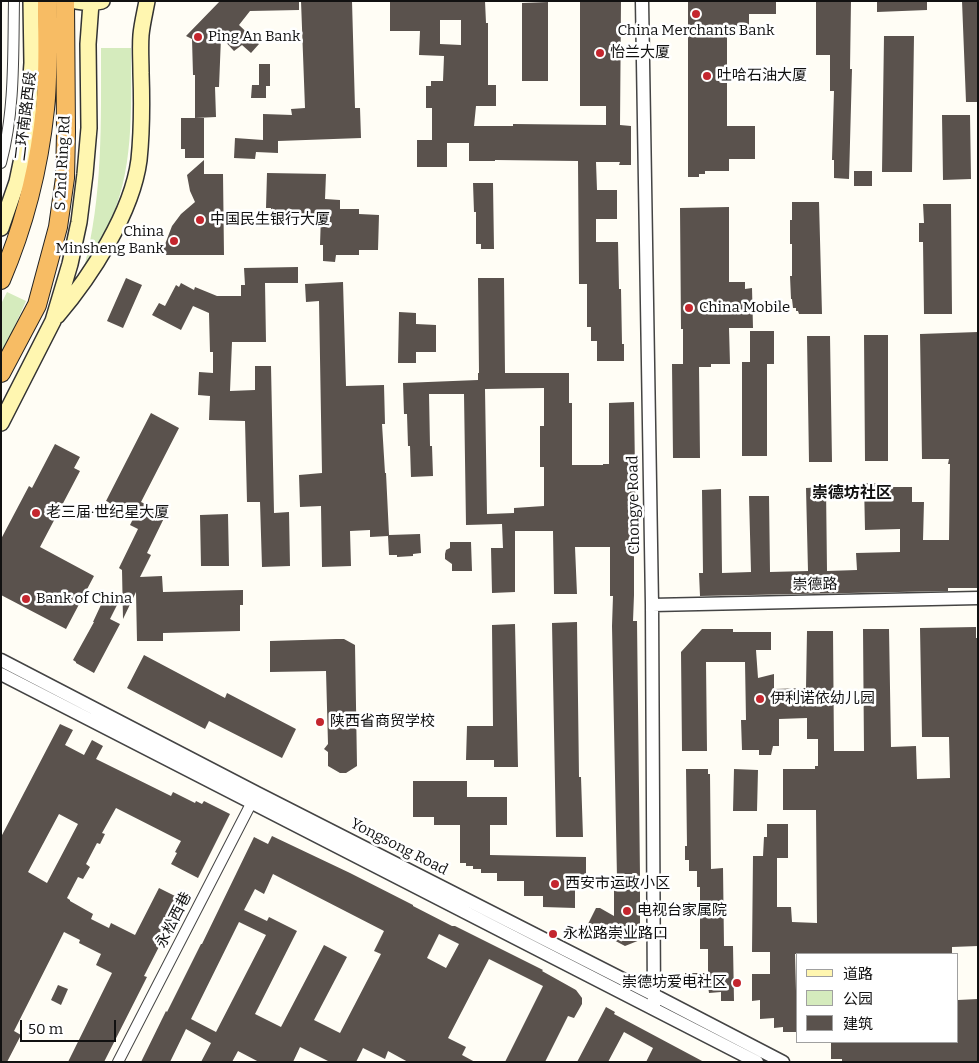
<!DOCTYPE html>
<html>
<head>
<meta charset="utf-8">
<style>
	body { margin:0 }
	#map { position:relative; width:979px; height:1063px; overflow:hidden; background:#fffdf5; font-family:Bitter,"Noto Sans SC",serif }
	canvas { display:block }
	.frame { position:absolute; inset:0; border:2px solid #111; pointer-events:none }
	.legend { position:absolute; left:796px; top:953px; width:162px; height:90px; box-sizing:border-box; background:#fff; border:1px solid #a0a0a0; margin:0; padding:6px 9px; list-style:none; font-size:15px; color:#111 }
	.legend li { display:flex; align-items:center; gap:10px; height:25px }
	.legend b { width:25px; border:1px solid #a0a0a0 }
	.scale { position:absolute; left:20px; top:1020px; width:96px; height:22px; box-sizing:border-box; border:2px solid #111; border-top:0; padding-left:6px; font-size:15px; line-height:18px; white-space:nowrap; color:#111; -webkit-text-stroke:4px #fff; paint-order:stroke }
</style>
</head>
<body>
<div id="map">
<canvas width="979" height="1063"></canvas>
<div class="frame"></div>
<ul class="legend">
<li><b style="height:6px;background:#fff6b0"></b>道路</li>
<li><b style="height:14px;background:#d5ebbd"></b>公园</li>
<li><b style="height:14px;background:#5a524d"></b>建筑</li>
</ul>
<div class="scale">50 m</div>
</div>
<script>
const ctx = document.querySelector('canvas').getContext('2d');
ctx.lineJoin = 'round';
function fillPath(path, color) {
  ctx.fillStyle = color;
  ctx.fill(path, 'evenodd');
}
function strokePath(path, color, width, dash) {
  ctx.strokeStyle = color;
  ctx.lineWidth = width;
  ctx.lineCap = dash ? 'butt' : 'round';
  ctx.setLineDash(dash || []);
  ctx.stroke(path);
}
function write(font, color, halo, rows, align = 'center') {
  ctx.font = font + ' Bitter,"Noto Sans SC",serif';
  ctx.lineWidth = 5;
  ctx.setLineDash([]);
  ctx.textBaseline = 'middle';
  ctx.strokeStyle = halo;
  ctx.fillStyle = color;
  for (const [text, x, y, turn = 0] of rows) {
    ctx.save();
    ctx.translate(x, y);
    ctx.rotate((+turn || 0) * Math.PI / 180);
    ctx.textAlign = isNaN(turn) ? turn : align;
    if (halo) ctx.strokeText(text, 0, 0);
    ctx.fillText(text, 0, 0);
    ctx.restore();
  }
}
fillPath(new Path2D(`
	M101 48H131C131 108 135 173 107 228 101 242 92 255 84 268 103 196 101 122 101 48Z
	M7 292 26 301 1 357V304Z`), '#d5ebbd');
fillPath(new Path2D(`
	M220 1H299V10L250 11 239 25 259 44 251 53 242 45 234 51 221 37 219 87H215L216 117 195 118V75H193L192 39 186 36Z
	M301 1H352L355 108H360L361 138 278 141V153L256 152 255 159 234 158 235 138 263 140V114L292 115 291 109 305 108Z
	M390 1H485L486 23H488V85H496V106H476L474 126H513V124L606 125V106H580V1H621L620 125 631 126V165H619L620 162H596L597 190H617V219H596V242H618L619 289H621L622 344H624V361H597V341H591V327H587V284H579L578 161 495 160V161H469V143H447V167H417V140H432V108H426V86H431V81H443L444 56 419 55 420 31H390ZM440 20H461V45L440 44Z
	M688 1H776V14H749V27H727V126H755V159H729V171H705V174H699V177H688Z
	M816 1H851L850 69H852L849 179 834 178V160H832L834 91H830V55H816Z
	M877 1H927V10L877 12Z
	M962 1H978V102H966Z
	M548 2V81H522V3Z
	M884 36H914L912 172H882Z
	M259 64H270V86H266V98H251L252 85H259Z
	M942 115H970L971 179 943 180Z
	M181 118H204V158H185V149H181Z
	M204 160V174H223L224 255H161L172 226 181 214 195 202 190 191 187 175Z
	M854 171H872V186H854Z
	M267 173 326 174 325 199 340 200V209H359V214L379 215 378 250H359V255H336L335 262 323 261V245H320L321 215 295 214 294 217H288V220H271V208H266Z
	M473 183H493L494 249H481V244H476V212H474Z
	M792 202H819L822 314H799L798 311H796V308H793L792 299H791L790 276H792V244H790V220H792Z
	M923 204H951L952 314H924L923 242H919V223H924Z
	M729 207V282H745V289L752 288 753 328H729L730 364H711V367H699L700 458H673L672 364H683V329H681L680 208Z
	M298 267V283H265L266 342H232L230 391 255 390V366H271L274 513 289 512 290 566 262 567 260 502H247L245 421 209 420 210 396 198 395 199 372 213 373V352H210L209 313 193 306 181 330 152 315 159 303 165 306 176 285 179 287 181 283 194 290 195 287 217 296H241V285H245L244 268Z
	M126 278 142 285 123 328 107 321Z
	M478 278H504L505 373H569V403H572V465H603V464H609V403L634 402 636 541H634V595L633 621H637L640 877V940L625 946 587 926 596 908H600L614 916V878H617L612 626 613 596H610V547H575L577 594H554L553 531H515V592L492 593 491 548H503L502 524 466 525 464 394H429L430 446H432L433 476 411 477 410 446H408L407 414H404L403 383 478 380V373H479ZM544 388V426H540V467H544V506L514 508V513L487 514 485 389Z
	M343 282 346 386 384 385 385 424H382L385 473H386L389 535 420 534 421 553 413 554V556L397 557V555H389L388 536 370 537V530L350 531 351 566 322 567 321 506 300 507 299 475 322 473 319 301 306 302 305 284Z
	M399 312 416 313V324L436 325V352H416V363H398Z
	M750 331H774V364H767V456H742V362H750Z
	M978 332V588H948V591L700 596 699 573H703L702 490 721 489 722 573 751 572 749 496H769L770 572 808 571 806 488 826 487 827 571 857 570 856 553 900 552V529L865 530 864 483H883V487H912V502H924L923 540H949L950 464H948L949 459H922L920 334Z
	M864 335H888V461H865Z
	M807 336H830L832 462H809Z
	M151 413 179 428 141 502 166 514 147 553 151 555 140 577 162 576 163 592 243 590V605H240V631L163 633V641H137L136 592 123 619 122 570 119 568 138 529 130 525 134 517 106 501Z
	M55 444 80 457 74 468 80 471 40 547 94 576 66 629 1 595V539L29 486 32 488Z
	M228 514 229 566H201L200 515Z
	M450 542H471L472 571H452V564L445 559V554L446 550 450 548Z
	M106 594 119 601 110 619 120 624 94 673 76 663V662L73 660 94 622H93Z
	M577 622 579 777H581L583 837H556L552 623Z
	M515 624 518 767H494V760H466L467 726H493L492 625Z
	M976 627V638H978V946L952 947V954H795L796 991H798V1032H783V1027L774 1028V1018L760 1019V1000L752 1001V974H770V952H752L753 856H763L764 837H767V824H788V858H777V907H791L792 922 817 923 816 810H783V769H815V766H818V739H807V718L779 719V746H773L771 755H759V750H742L741 720H746L745 662H706L707 751H682L681 652 702 629H733V632H771V650H756L758 678 774 674V689L806 688 807 631H833L834 751H864L863 629H889L891 747 916 746 917 779 950 778 949 737H922L920 628Z
	M336 639H344L355 645 357 766 346 773H340L328 766V752L324 749 328 744 326 671 270 672V641Z
	M144 655 225 698 227 693 296 729 282 758 209 721 205 729 127 688Z
	M60 724 73 730 65 745 84 755 92 740 103 746 96 759 171 796 173 792 195 803 196 801 202 804 204 801 230 814 198 878 171 864 177 853 175 852 181 841 116 808 102 833 105 834 100 844 97 843 86 864 90 867 83 879 78 877 67 898 70 900V901L93 914 91 919 109 928 111 923 135 935 159 888 183 900 144 976 147 977 104 1062H68L112 973 96 965 101 954 79 943 80 940 64 932 14 1031 21 1035 7 1062H1V837ZM59 814 78 824 47 883 28 872Z
	M686 769H708V774H710L711 869 723 868 724 946H733L734 1001H721V992L709 993 708 986H685V973H708V949H700V887H697V871H689V860H685V846H687Z
	M734 769 758 770 757 811H733Z
	M413 781H467V797H507V825H490V855L586 857V887L575 886V908L543 907V896H524V881H497V873H481V869H473V866H466V863H460V825H434V817H413Z
	M272 836 350 873 413 905V906L452 926H455L543 970 542 971 576 990 582 998V1004L574 1018 568 1016 545 1062H505L543 986 489 959 448 1038 466 1047 462 1055 475 1062H408L388 1051 385 1059 363 1048 356 1062H330L300 1047 293 1062H259L238 1051 232 1062H201L211 1043 186 1029 170 1062H141L166 1011 167 1012 201 944H202L254 837 268 844ZM273 874 384 931 374 951 381 954 340 1033 314 1020 347 957 324 945 281 1027 255 1014 297 931 269 917 267 921 244 910 255 889 264 894ZM239 922 266 935 216 1032 191 1019ZM439 934 459 944 446 968 427 958Z
	M58 985 68 989 61 1005 51 1000Z
	M978 999V1062H842V1059H831V1042H958V1000Z
	M606 1007 615 1012 614 1014 704 1062H646L653 1048 624 1032 608 1062H577Z`), '#5a524d');
const minor = new Path2D(`
	M1 163C15 111 13 55 14 1
	M118 1062 255 796`);
const tertiary = new Path2D(`
	M642 1 652 605 654 1008
	M652 605 978 598
	M1 660 257 793 654 995 783 1062
	M1 674 757 1062`);
const secondary = new Path2D(`
	M76 1 91 3 102 1
	M1 228 17 182 27 134 32 63 31 1
	M57 316C91 276 132 213 139 160 142 131 142 102 141 73 141 61 140 47 141 35 142 24 145 12 147 1
	M1 423 53 321 70 264 79 222 85 174 89 128 88 44 91 3`);
const trunk = new Path2D(`
	M1 280C24 226 39 167 45 109 49 73 47 37 47 1
	M1 373 37 305 58 227 65 178 66 132 65 1`);
strokePath(minor, '#444', 12);
strokePath(tertiary, '#444', 15);
strokePath(secondary, '#333', 18);
strokePath(trunk, '#222', 20);
strokePath(minor, '#fff', 10);
strokePath(tertiary, '#fff', 12);
strokePath(secondary, '#fff6b0', 15);
strokePath(trunk, '#f7bc64', 18);
for (const [x, y, r, color] of [
	[696,14,5,"#c4262e"],
	[198,37,5,"#c4262e"],
	[600,53,5,"#c4262e"],
	[707,76,5,"#c4262e"],
	[200,220,5,"#c4262e"],
	[174,241,5,"#c4262e"],
	[689,308,5,"#c4262e"],
	[36,513,5,"#c4262e"],
	[26,599,5,"#c4262e"],
	[760,699,5,"#c4262e"],
	[320,722,5,"#c4262e"],
	[555,884,5,"#c4262e"],
	[627,911,5,"#c4262e"],
	[553,934,5,"#c4262e"],
	[737,983,5,"#c4262e"]
]) {
  const dot = new Path2D();
  dot.arc(x, y, r, 0, 2 * Math.PI);
  ctx.fillStyle = color;
  ctx.fill(dot);
  strokePath(dot, '#fff', 2);
}
write('15px', '#111', '#fff', [
	["China Merchants Bank",696,31,"center"],
	["Ping An Bank",208,37],
	["怡兰大厦",610,53],
	["吐哈石油大厦",717,76],
	["中国民生银行大厦",210,220],
	["China",164,232,"right"],
	["Minsheng Bank",164,249,"right"],
	["China Mobile",699,308],
	["老三届·世纪星大厦",46,513],
	["Bank of China",36,599],
	["伊利诺依幼儿园",770,699],
	["陕西省商贸学校",330,722],
	["西安市运政小区",565,884],
	["电视台家属院",637,911],
	["永松路崇业路口",563,934],
	["崇德坊爱电社区",727,983,"right"]
], 'left');
write('15px', '#111', '#fff', [
	["二环南路西段",26,116,-83],
	["S 2nd Ring Rd",63,163,-87],
	["Chongye Road",634,505,-91],
	["崇德路",815,585,-1],
	["Yongsong Road",399,847,27],
	["永松西巷",174,920,-63]
]);
write('bold 16px', '#111', '#fff', [
	["崇德坊社区",852,494]
]);
</script>
</body>
</html>
